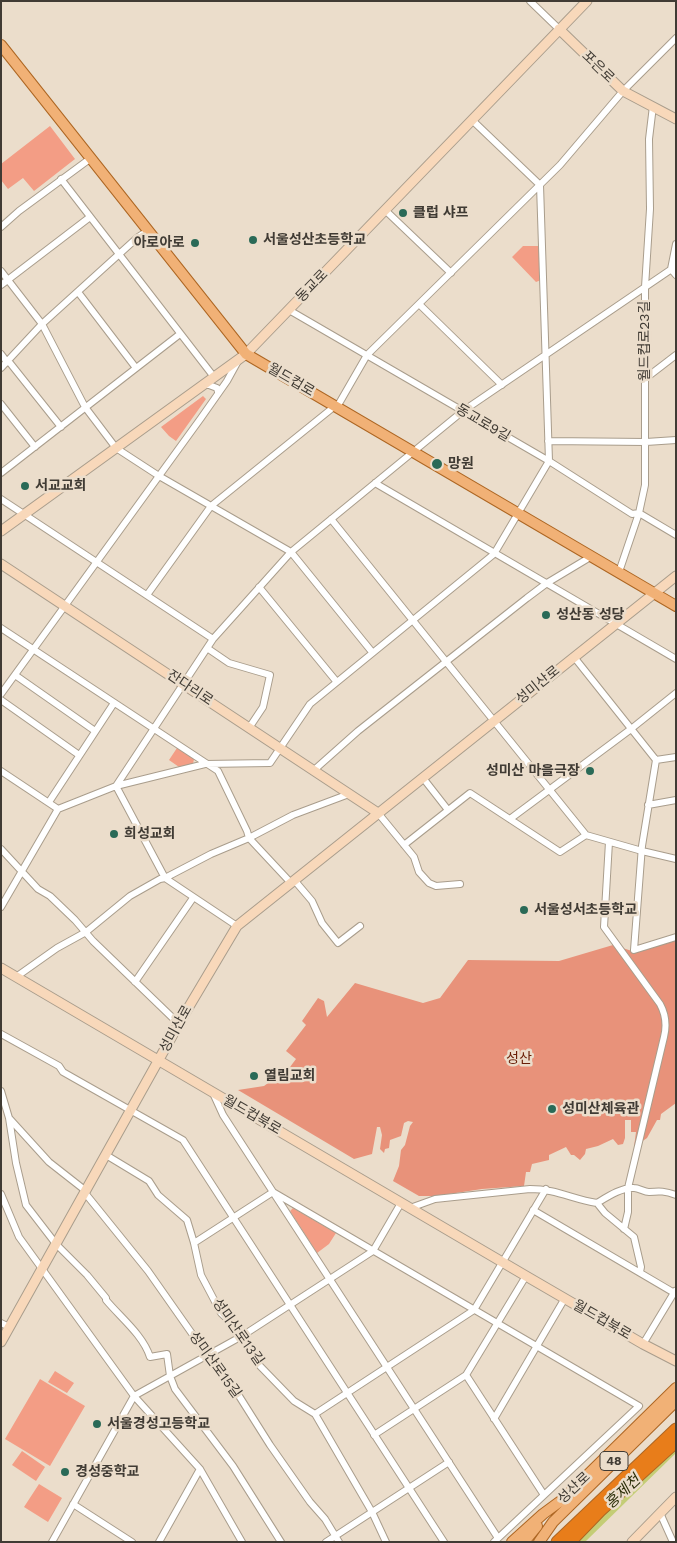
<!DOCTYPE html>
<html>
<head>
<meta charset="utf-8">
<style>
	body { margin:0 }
	#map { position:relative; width:677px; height:1543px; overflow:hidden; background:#ebddcb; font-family:"Work Sans",sans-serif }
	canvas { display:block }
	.frame { position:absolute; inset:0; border:2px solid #403b34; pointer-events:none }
</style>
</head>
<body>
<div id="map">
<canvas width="677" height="1543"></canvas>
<div class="frame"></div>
</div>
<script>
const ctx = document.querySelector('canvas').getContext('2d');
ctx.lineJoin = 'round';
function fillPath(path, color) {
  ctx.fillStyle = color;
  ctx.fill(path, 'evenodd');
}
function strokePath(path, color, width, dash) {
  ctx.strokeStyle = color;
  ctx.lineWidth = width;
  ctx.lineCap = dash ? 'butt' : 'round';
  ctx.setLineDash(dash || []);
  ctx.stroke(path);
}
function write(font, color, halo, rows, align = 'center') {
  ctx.font = font + ' "Work Sans","Noto Sans KR",sans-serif';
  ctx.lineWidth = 5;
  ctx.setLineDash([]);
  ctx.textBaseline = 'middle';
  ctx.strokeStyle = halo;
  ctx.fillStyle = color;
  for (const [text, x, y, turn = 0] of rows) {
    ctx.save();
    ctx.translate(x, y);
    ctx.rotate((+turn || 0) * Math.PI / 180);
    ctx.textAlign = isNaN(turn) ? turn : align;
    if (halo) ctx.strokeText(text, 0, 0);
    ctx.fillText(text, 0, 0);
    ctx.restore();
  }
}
fillPath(new Path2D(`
	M50 126 75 159 34 191 23 178 8 189 1 180V164Z
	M523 246H540L541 280 536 282 512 257Z
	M203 396 206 399 176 441 169 436 161 427Z
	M177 748 194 759 193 764 179 767 169 760Z
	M293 1208 336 1233 329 1244 317 1253 290 1211Z
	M55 1371 74 1383 67 1393 48 1382Z
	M40 1379 85 1406 50 1466 5 1439Z
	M22 1451 45 1467 36 1481 12 1465Z
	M39 1484 62 1498 48 1522 24 1507Z`), '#f39d85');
fillPath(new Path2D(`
	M676 938V1103L661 1114 660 1120H657L647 1138 634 1147 636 1132H631V1120H625V1138L623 1144 618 1145 613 1139 598 1146 586 1149 585 1154 580 1160 574 1155H571L566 1147 549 1155V1160L532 1164 530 1172H526L524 1186 482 1189 436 1196H419L393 1181 399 1166 401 1150 405 1145 410 1126 413 1122 408 1121 404 1123 401 1136 390 1140 389 1148 385 1149 384 1153 380 1149 382 1135 380 1127H377L372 1154 354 1159 238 1090 264 1086 290 1067 296 1059 286 1051 306 1025 302 1021 318 998 324 1001 327 1017 355 983 423 1003 440 998 468 960 559 961 613 945 632 951Z`), '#e8927a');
fillPath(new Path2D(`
	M676 1424V1453L585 1542H561Z`), '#c4cd76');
const street = new Path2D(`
	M530 1 559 29
	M61 179 214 377
	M385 210 451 273
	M1 227 19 211 91 158
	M676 244 671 269 676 275
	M1 271 42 324 85 407 116 448 159 476 291 552 372 652
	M1 285 90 217
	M78 292 136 368
	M420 305 502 385
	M289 310 549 461 632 514 639 513 676 535
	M1 354 7 362 10 363 61 427
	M1 368 42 324 138 237 149 230
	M646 378 676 355
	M204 385H209L217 388 218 392
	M1 404 35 447
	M337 407 367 355 560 165 623 91 676 38
	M548 441 646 442 676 440
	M1 473 180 334
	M375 483 676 659
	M1 499 213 639
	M331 519 586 835 642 851 676 859
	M619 572 639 513 645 485V287L650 209 649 139 653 106
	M259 587 336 681
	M147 595 211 506 335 406
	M1 628 218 771 247 831 249 838 291 883
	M207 648 229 663 270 675 263 707 249 728
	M574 657 656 760 642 846 634 950 676 937
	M15 675 95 731
	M1 694 201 418 227 381 238 361
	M1 700 79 755
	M656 760 676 757
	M1 771 58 809
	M313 771 358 731 527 598 547 583 592 556
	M423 778 448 810
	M116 786 213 639 291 552 463 411 676 266
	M116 786 165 878 237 926
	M49 802 114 703
	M648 805 676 800
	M378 813 414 857 419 872 429 883 436 886 460 884
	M510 819 631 729 676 693
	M609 842 604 927 660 1004C666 1015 667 1025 664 1037L628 1188V1212L624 1229
	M404 845 470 793 560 852 586 835
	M1 849 38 889 50 896 75 920 93 941 179 1024
	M295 881 312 901 322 923 338 943 360 926
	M1 907 58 809 116 786 205 764 270 763 310 704 494 554 549 461 540 185 472 120
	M16 977 57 948 86 932 130 896 160 879 165 878 211 854 249 838 293 815 349 794
	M135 982 193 898
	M1 1034 59 1066 63 1072 183 1140 444 1542
	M1 1091 9 1118 49 1162 86 1191
	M213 1093 223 1115 273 1192 498 1538
	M9 1118 16 1163 26 1205 56 1244 87 1275 106 1298V1300C121 1318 143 1335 150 1357L167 1354 170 1376 175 1389 233 1466 281 1542
	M106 1155 149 1181 158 1195 187 1220 194 1243 201 1275 221 1313 236 1327 260 1366 294 1401 315 1414 372 1512 386 1542
	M273 1192 639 1406 494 1542
	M85 1193 148 1271 200 1345 234 1388 270 1445 310 1502 325 1519 339 1542
	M1 1194 19 1237 134 1396 200 1469 242 1542
	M597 1203C607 1197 622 1187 634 1188 639 1188 644 1192 649 1192 660 1191 665 1191 676 1195
	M410 1208 435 1199 530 1189C556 1189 572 1199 597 1203L605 1213 634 1237 641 1267 640 1272
	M533 1210 676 1294
	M194 1243 273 1192
	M1 1323 9 1327
	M643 1344 675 1291
	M466 1375 544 1495
	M315 1414 474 1310 546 1189
	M494 1419 565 1298
	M374 1435 466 1375 526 1276
	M73 1504 132 1542
	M660 1513 673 1542
	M52 1542 134 1396 242 1336 373 1251 401 1203
	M159 1542 200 1469
	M326 1542 449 1462`);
const secondary = new Path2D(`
	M559 29 623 91 676 119
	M1 531 246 354 587 1
	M1 564 378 813
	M1 968 526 1276 643 1344 676 1361
	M1 1342 181 1020 237 926 676 576
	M632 1542 676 1497`);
const primary = new Path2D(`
	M1 45 246 354 676 606
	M512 1542 543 1514 562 1500 676 1388
	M524 1542 537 1526
	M539 1542 553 1522 676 1401`);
const highway = new Path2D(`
	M557 1542 676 1429
	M570 1542 600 1511 676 1442`);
strokePath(street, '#a99d8c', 8);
strokePath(secondary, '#a99d8c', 11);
strokePath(primary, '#ad6623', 12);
strokePath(highway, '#ad6623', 13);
strokePath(street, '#fff', 6);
strokePath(secondary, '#f8d8ba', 9);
strokePath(primary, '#f1b176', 10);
strokePath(highway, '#e87d1a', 11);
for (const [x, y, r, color] of [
	[403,213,5,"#2a6a57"],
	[253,240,5,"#2a6a57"],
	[195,243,5,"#2a6a57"],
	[437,464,6,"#2a6a57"],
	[25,486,5,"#2a6a57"],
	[546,615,5,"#2a6a57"],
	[590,771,5,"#2a6a57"],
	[114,834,5,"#2a6a57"],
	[524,910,5,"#2a6a57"],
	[254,1076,5,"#2a6a57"],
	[552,1109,5,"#2a6a57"],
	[97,1424,5,"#2a6a57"],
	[65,1472,5,"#2a6a57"]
]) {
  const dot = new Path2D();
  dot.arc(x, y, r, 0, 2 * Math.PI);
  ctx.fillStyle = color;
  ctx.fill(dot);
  strokePath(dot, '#ebddcb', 2);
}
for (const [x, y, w] of [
	[614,1461,28]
]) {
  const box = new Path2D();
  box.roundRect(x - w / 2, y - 9.5, w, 19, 4);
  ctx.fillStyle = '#ebddcb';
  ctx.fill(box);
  strokePath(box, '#403b34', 1);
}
write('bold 12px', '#403b34', null, [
	["48",614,1461]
]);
write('14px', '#403b34', '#ebddcb', [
	["포은로",598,67,44],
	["동교로",312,286,-46],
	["월드컵로23길",645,341,-90],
	["월드컵로",291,380,30],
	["동교로9길",483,423,30],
	["성미산로",538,685,-39],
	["잔다리로",190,688,34],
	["성미산로",176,1029,-61],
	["월드컵북로",252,1115,30],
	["월드컵북로",602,1320,30],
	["성미산로13길",238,1332,55],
	["성미산로15길",215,1365,54],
	["성산로",574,1488,-43]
]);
write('bold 14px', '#403b34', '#ebddcb', [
	["클럽 샤프",413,213],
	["서울성산초등학교",263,240],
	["아로아로",185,243,"right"],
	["망원",448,464],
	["서교교회",35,486],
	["성산동 성당",556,615],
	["성미산 마을극장",580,771,"right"],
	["희성교회",124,834],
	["서울성서초등학교",534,910],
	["열림교회",264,1076],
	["성미산체육관",562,1109],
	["서울경성고등학교",107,1424],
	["경성중학교",75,1472]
], 'left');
write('14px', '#6a1e06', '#ebddcb', [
	["성산",519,1059]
]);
write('italic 15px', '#2c2f09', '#ebddcb', [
	["홍제천",623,1492,-43]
]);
</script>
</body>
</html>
